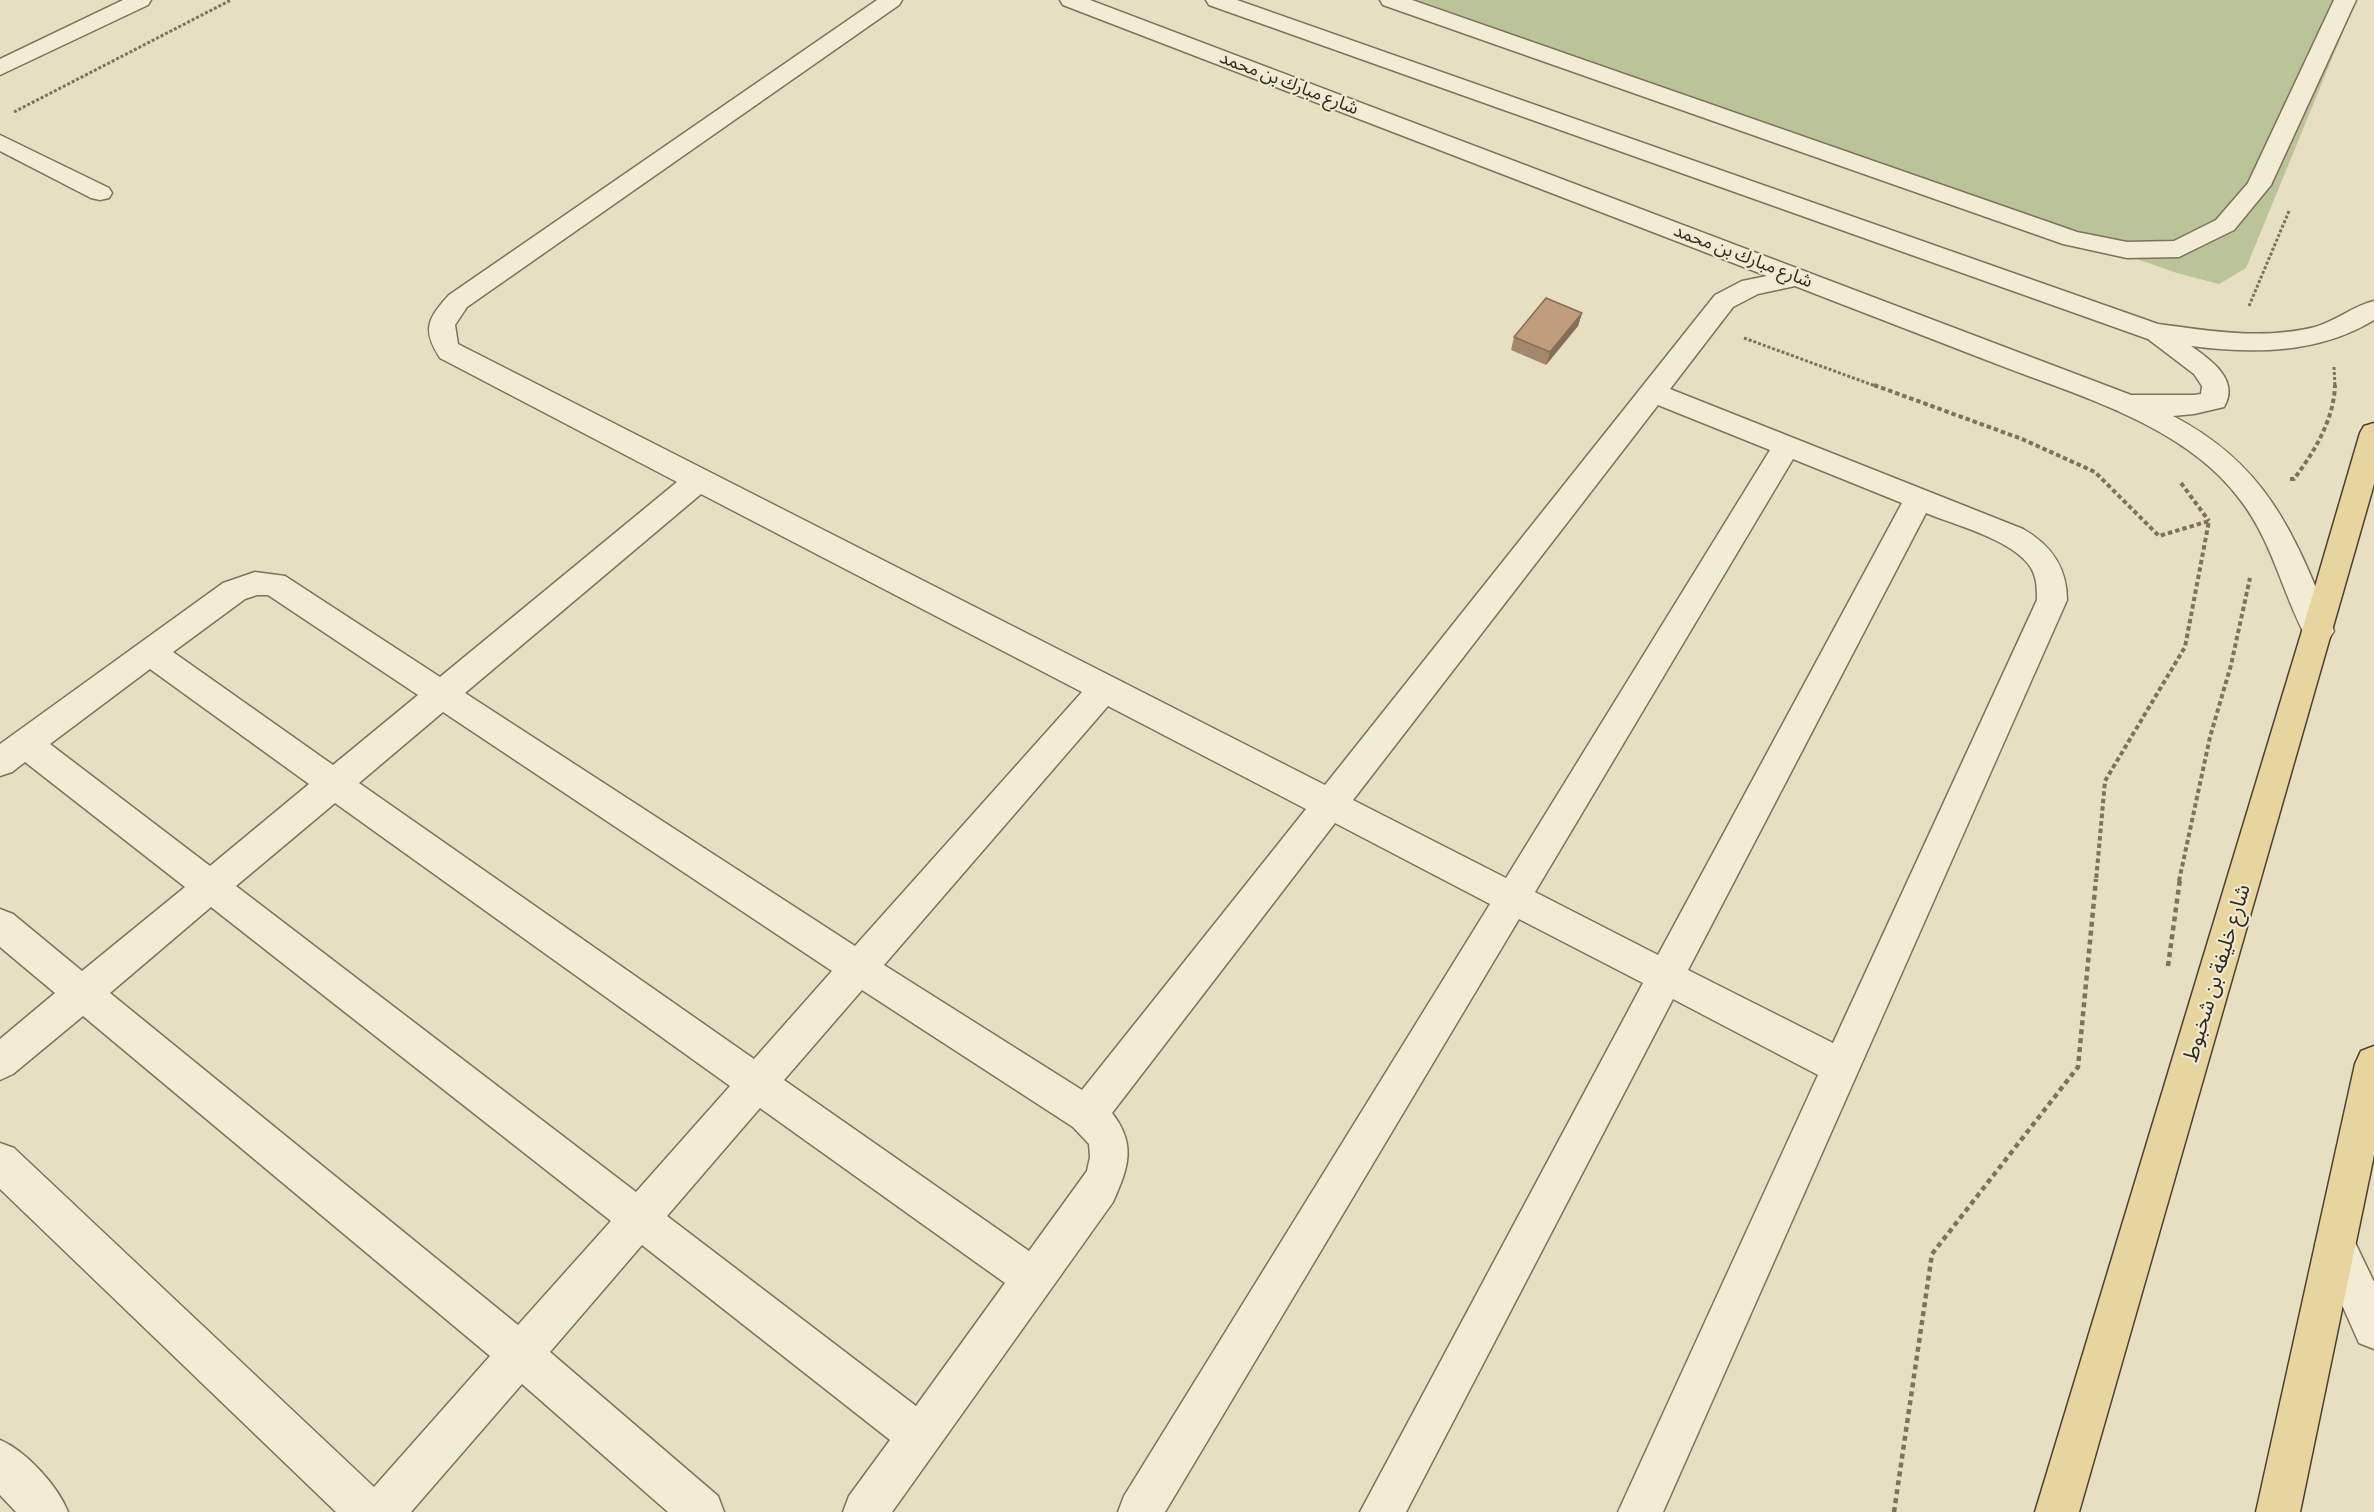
<!DOCTYPE html>
<html>
<head>
<meta charset="utf-8">
<style>
	body { margin:0 }
	canvas { display:block; background:#e7dfc2 }
</style>
</head>
<body>
<canvas width="2374" height="1512"></canvas>
<script>
const ctx = document.querySelector('canvas').getContext('2d');
ctx.lineJoin = 'round';
function fillPath(path, color) {
  ctx.fillStyle = color;
  ctx.fill(path, 'evenodd');
}
function strokePath(path, color, width, dash) {
  ctx.strokeStyle = color;
  ctx.lineWidth = width;
  ctx.lineCap = dash ? 'butt' : 'round';
  ctx.setLineDash(dash || []);
  ctx.stroke(path);
}
function write(font, color, halo, rows, align = 'center') {
  ctx.font = font + ' "Crimson Pro","Noto Sans Arabic",serif';
  ctx.lineWidth = 4.5;
  ctx.setLineDash([]);
  ctx.textBaseline = 'middle';
  ctx.strokeStyle = halo;
  ctx.fillStyle = color;
  for (const [text, x, y, turn = 0] of rows) {
    ctx.save();
    ctx.translate(x, y);
    ctx.rotate((+turn || 0) * Math.PI / 180);
    ctx.textAlign = isNaN(turn) ? turn : align;
    if (halo) ctx.strokeText(text, 0, 0);
    ctx.fillText(text, 0, 0);
    ctx.restore();
  }
}
fillPath(new Path2D(`
	M1396 0H2356L2246 268 2219 284 2177 273Z`), '#bbc398');
const minor = new Path2D(`
	M123 0H151L148 5 0 75V59Z
	M877 0H902L899 5 467 307 455 325 458 344 1325 785 1715 295 1742 281 1767 276 1063 5 1060 0H1090L2131 395H2194L2201 394 2202 386 2194 374 2148 339 1209 5 1206 0H1237L2158 324C2209 331 2264 340 2315 327 2336 321 2353 306 2374 301V320C2318 354 2254 354 2191 346 2211 360 2240 380 2224 407L2194 414 2173 416C2269 466 2295 536 2334 631L2329 639 2318 643 2307 639C2282 593 2272 539 2238 497 2182 424 2076 395 1994 363 1928 337 1861 312 1795 286L1758 294 1733 307 1670 389 2023 529C2051 545 2067 567 2067 600L1663 1512H1618L1818 1075 1673 999 1406 1512H1360L1643 983 1519 919 1165 1512H1118L1124 1496 1490 904 1335 823 1112 1113C1137 1145 1128 1168 1113 1202L892 1512H843L849 1496 890 1440 642 1245 550 1352 718 1496 724 1512H668L522 1384 411 1512H336L0 1189V1143L14 1148 374 1487 490 1356 83 1016 13 1074 0 1080V1039L55 993 0 947V909L13 914 82 971 185 887 25 762 12 772 0 776V744L223 583 255 572 285 576 440 677 677 482 440 358C422 330 427 319 449 295ZM1658 405 1770 450 1506 878 1353 800ZM1793 459 1902 503 1658 955 1535 892ZM701 494 1082 692 855 946 465 693ZM1926 513C1955 525 2014 540 2031 568 2037 578 2037 589 2037 600L1833 1043 1688 970ZM257 595H268L418 695 333 765 173 652 245 599ZM150 669 309 784 210 866 50 744ZM1108 706 1306 809 1082 1090 884 965ZM443 712 832 971 754 1059 359 783ZM335 803 730 1086 636 1192 236 886ZM211 907 611 1221 518 1325 110 993ZM862 990 1073 1127 1089 1144 1090 1157 1087 1171 1029 1251 784 1080ZM760 1108 1005 1283 916 1406 667 1216Z
	M1380 0H1412L2077 232 2127 242 2174 241 2216 220 2248 183 2334 0H2356L2271 185 2234 230 2179 257 2127 258 2063 244 1383 5Z
	M0 135 109 188 112 193 109 198 100 200 91 198 0 151Z
	M2335 1224 2349 1230 2374 1282V1349L2359 1343 2315 1244 2321 1230Z
	M0 1440C26 1451 58 1486 68 1512H16L0 1495Z`);
const major = new Path2D(`
	M2374 423V484L2079 1512H2035L2302 631 2360 433 2364 426Z
	M2374 1046V1155L2300 1512H2256L2355 1064 2361 1051Z`);
strokePath(minor, '#7f715c', 3);
strokePath(major, '#4d4030', 3);
strokePath(new Path2D(`
	M14 112 231 0
	M2249 306 2289 211
	M1744 338 1878 387
	M2334 367 2335 387`), '#7f715c', 3, [3, 2]);
strokePath(new Path2D(`
	M1874 385 2022 439 2095 472 2159 536 2209 521 2185 647 2105 781 2096 881
	M2290 479H2294C2314 452 2334 420 2335 385
	M2181 483 2209 521
	M2179 881 2210 737 2231 665 2250 578`), '#7f715c', 4, [4.5, 3]);
strokePath(new Path2D(`
	M2168 966 2180 879
	M1894 1512 1932 1254 2078 1067 2096 879`), '#7f715c', 4.5, [5, 4]);
fillPath(minor, '#f3ecd4');
fillPath(major, '#e6d59e');
fillPath(new Path2D(`
	M1582 313 1578 326 1546 365 1511 350 1514 337Z`), '#a5886c');
fillPath(new Path2D(`
	M1582 313 1578 326 1546 365 1550 352Z`), '#866f58');
const building = new Path2D(`
	M1546 298 1582 313 1550 352 1514 337Z`);
fillPath(building, '#c09e7d');
strokePath(building, '#866f58', 1.5);
write('18px', '#31281e', '#f0e9d1', [
	["شارع مبارك بن محمد",1289,83,21],
	["شارع مبارك بن محمد",1743,256,21]
]);
write('21px', '#31281e', '#f0e9d1', [
	["شارع خليفة بن شخبوط",2217,973,-73]
]);
</script>
</body>
</html>
